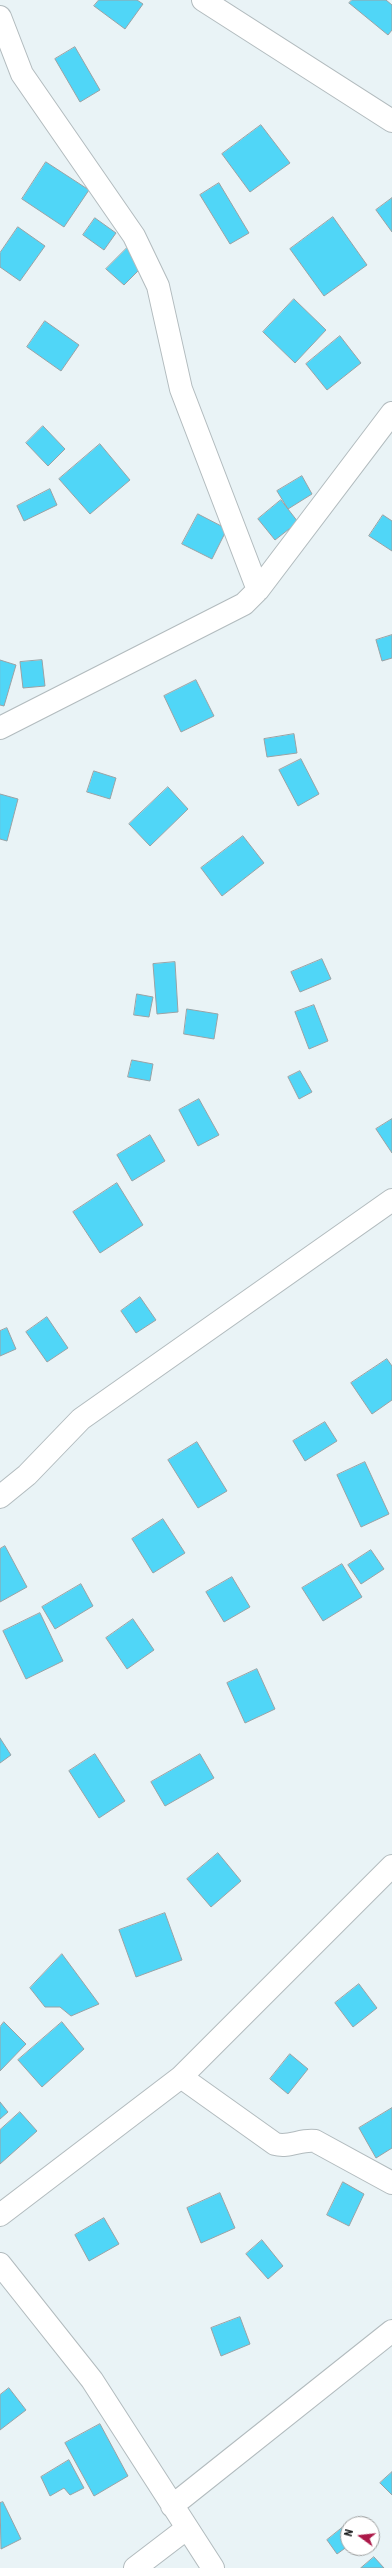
<!DOCTYPE html>
<html>
<head>
<meta charset="utf-8">
<style>
	body { margin:0 }
	#map { position:relative; width:392px; height:2568px; overflow:hidden; background:#e9f3f6; font-family:"Roboto Condensed",sans-serif }
	canvas { display:block }
	.north { position:absolute; left:340px; top:2516px; width:40px; height:40px; box-sizing:border-box; background:#fff; border:1px solid #9d9f9f; border-radius:50%; rotate:285deg; font-size:11px; font-weight:700; line-height:16px; text-align:center; color:#0b0e0f }
	.north::after { content:''; display:block; margin:auto; width:14px; height:18px; background:#ac1949; clip-path:polygon(50% 0,100% 100%,50% 72%,0 100%) }
</style>
</head>
<body>
<div id="map">
<canvas width="392" height="2568"></canvas>
<div class="north">N</div>
</div>
<script>
const ctx = document.querySelector('canvas').getContext('2d');
ctx.lineJoin = 'round';
function fillPath(path, color) {
  ctx.fillStyle = color;
  ctx.fill(path, 'evenodd');
}
function strokePath(path, color, width, dash) {
  ctx.strokeStyle = color;
  ctx.lineWidth = width;
  ctx.lineCap = dash ? 'butt' : 'round';
  ctx.setLineDash(dash || []);
  ctx.stroke(path);
}
const building = new Path2D(`
	M99 0H137L143 4 125 29 94 6Z
	M352 0H386L392 5V30L388 35 349 3Z
	M75 47 100 90 80 102 55 59Z
	M261 125 290 163 250 192 222 154Z
	M46 162 89 190 64 227 22 199Z
	M219 183 249 233 230 244 200 195Z
	M392 198V232L376 210Z
	M333 217 367 265 324 296 290 249Z
	M95 218 116 233 104 250 83 235Z
	M18 227 45 246 20 281 0 267V253Z
	M127 248 144 265 124 285 106 269Z
	M294 299 326 330 295 363 263 332Z
	M45 321 79 345 61 371 27 347Z
	M340 336 361 363 327 390 306 364Z
	M43 426 65 449 48 466 26 443Z
	M100 444 130 480 90 514 59 479Z
	M302 476 312 494 288 509 277 491Z
	M50 489 57 505 24 521 17 506Z
	M281 500 298 522 275 540 258 519Z
	M198 514 227 529 212 559 182 544Z
	M383 515 392 521V551L369 536Z
	M392 635V658L382 661 376 640Z
	M0 660 16 665 4 706 0 705Z
	M42 660 45 686 23 688 20 662Z
	M196 680 214 716 181 732 164 696Z
	M294 734 297 753 267 757 264 739Z
	M301 759 319 794 298 806 279 770Z
	M94 771 116 778 110 799 87 792Z
	M168 787 188 809 150 846 129 824Z
	M0 794 18 799 7 841 0 839Z
	M243 836 264 863 222 896 201 868Z
	M322 959 331 979 300 992 291 972Z
	M175 962 178 1012 157 1014 153 964Z
	M137 994 153 997 149 1017 134 1015Z
	M314 1005 328 1041 309 1049 295 1012Z
	M187 1009 218 1014 214 1039 184 1034Z
	M132 1060 153 1064 150 1081 128 1077Z
	M300 1071 312 1092 299 1099 288 1077Z
	M199 1099 219 1135 198 1146 179 1110Z
	M392 1119V1153L376 1129Z
	M150 1135 165 1161 132 1181 117 1155Z
	M117 1183 143 1225 100 1253 73 1212Z
	M140 1297 156 1320 136 1333 121 1311Z
	M47 1317 68 1348 47 1362 26 1332Z
	M7 1328 16 1349 0 1356V1331Z
	M387 1359 392 1366V1400L372 1414 351 1383Z
	M325 1422 337 1441 305 1461 293 1441Z
	M197 1442 227 1491 198 1508 168 1460Z
	M365 1462 389 1514 361 1527 337 1475Z
	M163 1519 185 1553 153 1573 132 1539Z
	M5 1546 27 1587 0 1602V1549Z
	M371 1550 384 1569 361 1584 348 1565Z
	M342 1564 362 1597 323 1621 302 1588Z
	M232 1577 250 1607 224 1622 206 1592Z
	M81 1584 93 1606 55 1629 42 1607Z
	M40 1613 63 1661 26 1679 3 1631Z
	M133 1619 154 1650 127 1669 106 1638Z
	M257 1669 275 1709 245 1723 227 1683Z
	M0 1738 11 1755 0 1763Z
	M95 1754 125 1801 99 1818 69 1771Z
	M200 1754 214 1778 165 1806 151 1782Z
	M218 1853 241 1881 211 1907 187 1879Z
	M165 1913 182 1960 136 1977 119 1930Z
	M62 1954 99 2004 71 2016 60 2007H45L30 1988Z
	M359 1984 377 2008 353 2027 335 2003Z
	M4 2022 26 2044 0 2071V2027Z
	M62 2022 84 2049 42 2087 18 2060Z
	M290 2054 308 2069 288 2094 270 2079Z
	M0 2102 8 2112 0 2119Z
	M392 2108V2148L376 2158 359 2128Z
	M20 2112 37 2131 0 2164V2130Z
	M343 2182 364 2194 349 2226 327 2215Z
	M220 2193 235 2228 201 2243 187 2208Z
	M104 2218 119 2244 89 2261 75 2235Z
	M262 2240 283 2266 268 2279 246 2254Z
	M240 2317 250 2344 221 2356 211 2328Z
	M9 2388 26 2410 0 2430V2395Z
	M100 2424 128 2476 94 2496 65 2443Z
	M69 2460 84 2488 70 2495 64 2488 50 2496 41 2477Z
	M392 2472V2495L380 2483Z
	M3 2502 21 2539 1 2549 0 2503Z
	M348 2523V2546L337 2554 327 2540Z
	M374 2557 384 2568H361Z`);
fillPath(building, '#50d6f7');
strokePath(building, '#99a2a5', 1);
const minor = new Path2D(`
	M203 0 392 121
	M0 17 22 74 134 236 158 286 181 389 258 590
	M0 728 244 604 258 590 392 413
	M0 1497 27 1475 81 1419 392 1200
	M181 2077 275 2144C289 2148 301 2139 315 2141L392 2183
	M0 2215 181 2077 392 1866
	M0 2264 92 2380 213 2568
	M172 2506 392 2331
	M135 2568 186 2529`);
strokePath(minor, '#b2bbbe', 24);
strokePath(minor, '#fff', 22);
</script>
</body>
</html>
